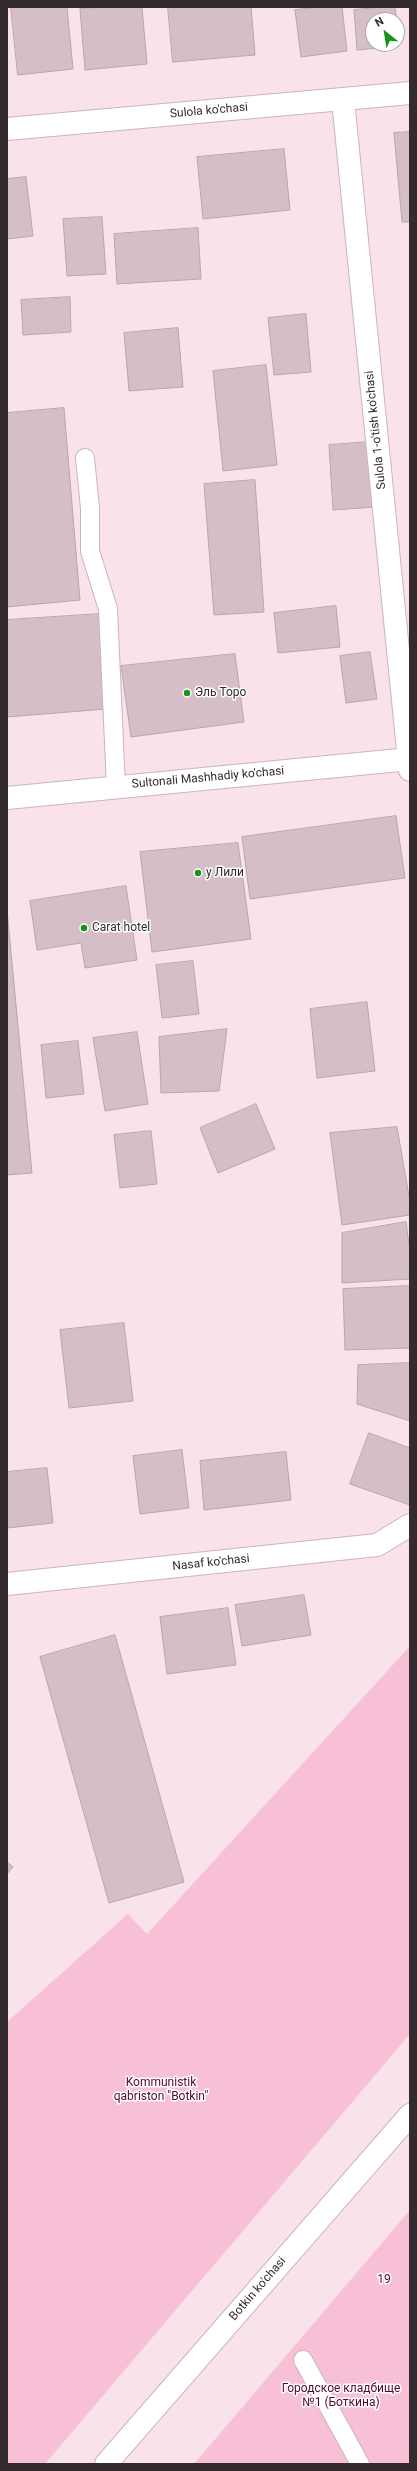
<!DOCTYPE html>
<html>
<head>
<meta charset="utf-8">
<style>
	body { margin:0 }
	#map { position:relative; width:417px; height:2471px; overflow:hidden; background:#fae2eb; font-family:Roboto,sans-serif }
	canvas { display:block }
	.frame { position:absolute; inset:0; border:8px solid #342b2f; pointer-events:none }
	.north { position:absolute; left:365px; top:12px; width:40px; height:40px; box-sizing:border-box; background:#fff; border:1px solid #aeaaac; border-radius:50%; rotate:330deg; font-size:11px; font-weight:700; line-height:16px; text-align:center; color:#342b2f }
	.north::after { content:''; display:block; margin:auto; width:14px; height:18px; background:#1b921f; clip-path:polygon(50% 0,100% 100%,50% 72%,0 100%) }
</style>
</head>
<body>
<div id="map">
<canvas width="417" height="2471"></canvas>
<div class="frame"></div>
<div class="north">N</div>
</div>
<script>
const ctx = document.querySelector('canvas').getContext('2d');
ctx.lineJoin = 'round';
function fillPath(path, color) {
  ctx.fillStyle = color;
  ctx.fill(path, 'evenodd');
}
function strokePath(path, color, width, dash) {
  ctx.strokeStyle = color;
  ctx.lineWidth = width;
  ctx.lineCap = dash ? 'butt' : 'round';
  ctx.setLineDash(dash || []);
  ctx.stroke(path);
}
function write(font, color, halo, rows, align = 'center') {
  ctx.font = font + ' Roboto,sans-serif';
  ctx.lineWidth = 3;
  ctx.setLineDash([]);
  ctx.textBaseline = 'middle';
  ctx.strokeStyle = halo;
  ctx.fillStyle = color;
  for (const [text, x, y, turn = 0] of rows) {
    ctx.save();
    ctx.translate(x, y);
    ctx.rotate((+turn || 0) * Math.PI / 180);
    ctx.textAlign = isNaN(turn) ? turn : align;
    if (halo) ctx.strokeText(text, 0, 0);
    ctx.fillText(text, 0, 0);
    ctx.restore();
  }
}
fillPath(new Path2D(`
	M410 1646V2034L45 2464H7V2022L128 1914 147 1934Z
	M410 2210V2464H194Z`), '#f7c0d6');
const building = new Path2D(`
	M11 7H67L73 69 18 75Z
	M104 7H142L147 64 85 70 80 9Z
	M168 7H251L255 55 173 62Z
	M322 7H342L347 51 301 57 295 10Z
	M382 7H395L397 20H373V44H397V25L399 46 357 50 354 10Z
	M410 132V222H402L394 133Z
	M284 149 290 210 203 219 197 157Z
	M26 177 33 236 7 239V179Z
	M102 217 106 274 67 276 63 219Z
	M198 228 201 279 117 284 114 234Z
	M70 297 71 332 23 335 21 300Z
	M306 314 311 372 274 375 268 318Z
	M178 328 183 387 129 391 124 333Z
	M266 365 277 465 223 471 213 371Z
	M64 408 80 600 7 607V413Z
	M370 442 375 507 333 510 329 445Z
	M255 480 264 612 214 615 204 484Z
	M336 606 340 647 278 653 274 613Z
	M100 614 106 709 7 717V620Z
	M370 652 377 699 346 703 340 656Z
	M235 654 244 722 131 737 121 666Z
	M396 816 405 878 250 899 242 837Z
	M238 843 251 939 152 952 140 852Z
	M126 886 137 960 85 968 81 943 37 950 30 901Z
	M7 910 32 1173 7 1175Z
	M193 961 199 1014 162 1018 156 965Z
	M367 1002 375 1071 317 1078 310 1009Z
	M227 1029 219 1091 161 1093 159 1037Z
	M137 1032 148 1104 105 1111 93 1038Z
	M78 1041 84 1094 46 1098 41 1045Z
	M256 1104 275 1149 218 1173 200 1128Z
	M397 1127 410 1202V1215L342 1225 330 1133Z
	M151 1131 157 1184 120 1188 114 1135Z
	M406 1222 410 1251V1279L342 1283V1233Z
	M410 1286V1348L345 1350 343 1289Z
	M124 1323 133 1401 69 1408 60 1330Z
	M410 1363V1421L357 1404 358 1365Z
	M369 1433 410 1448V1505L350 1484Z
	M182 1450 189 1508 140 1514 133 1456Z
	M286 1452 291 1500 204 1510 200 1461Z
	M47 1468 53 1523 7 1528V1472Z
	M304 1595 311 1635 242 1646 235 1605Z
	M228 1608 236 1665 167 1674 160 1617Z
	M115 1635 184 1882 109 1903 40 1657Z
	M7 1862 13 1867 7 1874Z`);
fillPath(building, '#d5bec7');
strokePath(building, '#bba5ad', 1);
const lane = new Path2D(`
	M85 458 90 508V551L108 609 116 787
	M303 2360 360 2464`);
const street = new Path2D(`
	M343 100 410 770
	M7 129 410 93
	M7 1584 377 1545 410 1525`);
const secondary = new Path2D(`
	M7 798 410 759
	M106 2464 410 2115`);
strokePath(lane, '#cbb4bd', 20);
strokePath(street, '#cbb4bd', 24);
strokePath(secondary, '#cbb4bd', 24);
strokePath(lane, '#fff', 18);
strokePath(street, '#fff', 22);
strokePath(secondary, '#fff', 22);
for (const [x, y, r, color] of [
	[187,693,4,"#1b921f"],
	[198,873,4,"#1b921f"],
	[84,928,4,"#1b921f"]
]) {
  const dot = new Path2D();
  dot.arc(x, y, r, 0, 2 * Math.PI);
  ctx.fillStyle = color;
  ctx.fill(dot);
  strokePath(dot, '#fff', 1.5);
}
write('12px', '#342b2f', '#fff', [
	["Sulola ko'chasi",209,111,-5],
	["Sulola 1-o'tish ko'chasi",376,430,-96],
	["Sultonali Mashhadiy ko'chasi",208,778,-5],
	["Nasaf ko'chasi",211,1563,-6],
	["Botkin ko'chasi",258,2289,-49]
]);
write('12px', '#342b2f', '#fff', [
	["Эль Торо",195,693],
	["у Лили",206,873],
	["Carat hotel",92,928]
], 'left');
write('12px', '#540732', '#fff', [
	["Kommunistik",161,2083],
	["qabriston \"Botkin\"",161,2097],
	["19",384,2280],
	["Городское кладбище",341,2389],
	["№1 (Боткина)",341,2403]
]);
</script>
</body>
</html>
